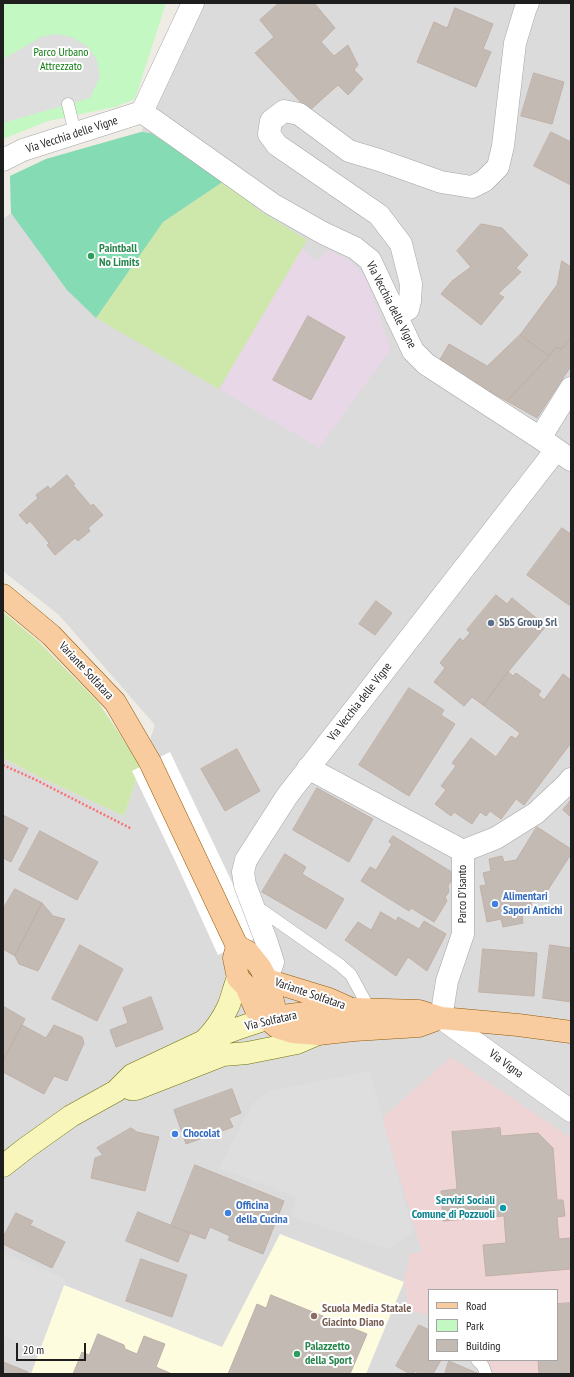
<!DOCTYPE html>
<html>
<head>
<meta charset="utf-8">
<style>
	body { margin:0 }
	#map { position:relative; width:574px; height:1377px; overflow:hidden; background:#efebe5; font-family:"PT Sans Narrow",sans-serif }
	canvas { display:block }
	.frame { position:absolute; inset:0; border:4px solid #1e1e1e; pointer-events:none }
	.legend { position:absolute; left:428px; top:1289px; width:130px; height:72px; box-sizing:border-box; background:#fff; border:1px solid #a5a5a5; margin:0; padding:5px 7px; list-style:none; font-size:12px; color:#1e1e1e }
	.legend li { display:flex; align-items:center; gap:8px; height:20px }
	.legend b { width:20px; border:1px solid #a5a5a5 }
	.scale { position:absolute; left:16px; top:1343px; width:70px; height:18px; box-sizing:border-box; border:2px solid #1e1e1e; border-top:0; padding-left:5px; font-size:12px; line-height:14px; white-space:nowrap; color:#1e1e1e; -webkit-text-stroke:3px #fff; paint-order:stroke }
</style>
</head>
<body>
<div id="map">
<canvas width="574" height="1377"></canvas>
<div class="frame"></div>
<ul class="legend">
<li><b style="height:5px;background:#f9cc9f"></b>Road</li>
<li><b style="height:11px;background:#c3f8c3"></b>Park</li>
<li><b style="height:11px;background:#c4bab4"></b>Building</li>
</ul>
<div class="scale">20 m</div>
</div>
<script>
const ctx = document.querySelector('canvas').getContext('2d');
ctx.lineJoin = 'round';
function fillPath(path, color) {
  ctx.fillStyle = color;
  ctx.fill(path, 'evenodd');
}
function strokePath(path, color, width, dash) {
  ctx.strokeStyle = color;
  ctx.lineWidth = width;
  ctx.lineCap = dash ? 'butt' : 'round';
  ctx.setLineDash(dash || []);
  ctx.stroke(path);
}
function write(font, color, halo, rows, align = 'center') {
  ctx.font = font + ' "PT Sans Narrow",sans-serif';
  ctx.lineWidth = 4;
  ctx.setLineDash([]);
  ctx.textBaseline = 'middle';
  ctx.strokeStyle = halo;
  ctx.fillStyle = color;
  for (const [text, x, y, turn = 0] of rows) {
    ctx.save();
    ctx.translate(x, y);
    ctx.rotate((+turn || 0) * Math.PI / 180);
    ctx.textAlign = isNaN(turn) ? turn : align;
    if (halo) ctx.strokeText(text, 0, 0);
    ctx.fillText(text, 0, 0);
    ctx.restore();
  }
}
fillPath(new Path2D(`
	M202 3H571V1374H3V758L39 777 124 816 155 725 59 615 3 571V219L11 213 10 176 46 159 141 132 169 80ZM429 1290H557V1360H429Z`), '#dcdbdb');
fillPath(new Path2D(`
	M451 1057 571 1138V1374H488L480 1360H557V1290H429V1315L409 1310 404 1282 410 1254 422 1252 382 1118Z`), '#efd4d5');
fillPath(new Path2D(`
	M301 248 315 261 330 250 352 262 366 278 391 349 319 448 219 389Z`), '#e8d7e6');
fillPath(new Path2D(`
	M280 1234 404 1282 366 1374H31L64 1285 222 1347Z`), '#fefcdf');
fillPath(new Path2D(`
	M224 181 257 209 307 240 219 389 96 318 163 222Z
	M3 612 38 641 98 702 141 766 124 816 39 777 3 758Z`), '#cee8ac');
fillPath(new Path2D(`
	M3 3H166L135 99 115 107 48 121 3 139Z`), '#c3f8c3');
fillPath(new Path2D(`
	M141 132 151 133 224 181 163 222 96 318 67 290 11 213 10 176 46 159Z`), '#85dcb4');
fillPath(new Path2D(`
	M57 34 72 37 88 47 97 60 100 76 90 98 3 123V59L41 37Z
	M370 1071 413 1232 388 1249 291 1216 297 1197 219 1168 253 1103 270 1091Z
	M3 1253 66 1279 39 1351 3 1336Z`), '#dedede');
fillPath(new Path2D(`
	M170 752 258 937 218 955 177 865 132 771Z`), '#fff');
const building = new Path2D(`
	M279 3H314L335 28 321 42 334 56 348 45 358 65 354 70 363 79 348 95 338 85 309 111 255 53 274 37 260 20Z
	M455 8 493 24 483 49 491 52 476 87 417 62 434 22 447 28Z
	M534 73 564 82 552 124 521 116Z
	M551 132 571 142V185L534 166Z
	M481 224 502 228 528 255 516 268 521 272 498 294 504 297 481 325 441 294 452 281 471 267 457 251Z
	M562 261 571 267V339L561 349 556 347 549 356 520 335 557 285Z
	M308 316 345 337 311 400 273 380Z
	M520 335 549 356 507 401 438 363 449 344 487 366Z
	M571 339V366L537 418 507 401 549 356 556 347 561 349Z
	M67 475 75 484 73 485 91 506 93 504 103 515 88 528 90 531 78 541 75 538 55 555 47 545 49 543 30 521 27 524 19 515 38 498 36 495 48 486 50 489Z
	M562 528 571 534V602L569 605 527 575Z
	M496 595 507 604 512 598 546 626 508 672 483 705 472 697 464 706 434 682 445 668 440 663 460 638 463 641 470 633 467 630Z
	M376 601 392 613 375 635 359 624Z
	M508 672 513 676 516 673 541 691 538 695 544 700 563 674 571 680V743L524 805 516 799 501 819 490 811 486 816 480 812 472 824 454 812 451 816 435 804 446 790 441 786 456 766 452 763 471 738 496 757 511 736 516 739 520 733 483 705Z
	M409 688 444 710 441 715 455 724 409 796 359 765Z
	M237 749 260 791 225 811 201 769Z
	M317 788 373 819 349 862 293 830Z
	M571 800V817L563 810Z
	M3 815 28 828 11 862 3 858Z
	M537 827 571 849V854L544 896 534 890 530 896 533 914 522 916 523 923 503 927 501 919 487 922 480 886 486 885 483 873 491 871 489 859 502 856 504 862 516 860Z
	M40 831 98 862 77 900 19 870Z
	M393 836 455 874 448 886 449 892 445 897 447 901 434 922 411 908 409 911 361 881 370 867 376 870 392 844 389 842Z
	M285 854 306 867 302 874 344 899 326 929 262 892Z
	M15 889 42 903 15 956 3 949V909Z
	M42 903 53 916 65 919 38 971 19 964 15 956Z
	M381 912 396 921 398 917 419 929 424 921 446 934 427 971 408 957 396 976 345 940 358 922 371 930Z
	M80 945 123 969 97 1021 52 999Z
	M550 945 571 948V1002L543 998Z
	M483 949 537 953 534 996 479 992Z
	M151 997 163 1029 116 1047 110 1030 128 1023 123 1008Z
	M3 1006 25 1019 3 1061Z
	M22 1025 46 1038 54 1025 82 1037 84 1043 67 1081 54 1076 44 1094 3 1072V1061Z
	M232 1089 241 1113 229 1118 233 1127 186 1144 174 1110Z
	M131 1128 137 1132 159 1137 145 1191 91 1178 95 1158 103 1155 97 1148Z
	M500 1128 501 1136 538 1133 553 1148 557 1200H563L565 1216 557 1217 559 1239 571 1238V1269L486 1276 483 1245 506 1243 504 1216 443 1221 441 1191 457 1189 452 1132Z
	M195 1165 284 1201 263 1254 228 1240 230 1236 210 1227 205 1239 171 1226Z
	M138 1212 190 1233 178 1262 126 1241Z
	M16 1213 33 1221 30 1225 65 1242 52 1268 3 1244V1238Z
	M141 1259 187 1275 172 1317 126 1301Z
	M271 1295 367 1334 350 1374H228L257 1304 266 1308Z
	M571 1303V1373L539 1374 538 1360H557V1304Z
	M419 1325 429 1330V1360H441L433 1374H420L415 1371 413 1374H410L396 1366Z
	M98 1334 124 1345 125 1349 137 1354 144 1336 165 1344 156 1367 172 1374H73L82 1352 89 1355Z
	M449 1361 479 1374H445Z
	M3 1362 28 1372 27 1374H3Z`);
fillPath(building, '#c4bab4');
strokePath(building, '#c0b1a7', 1);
const lane = new Path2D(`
	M68 104 75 133
	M254 910 263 911 340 965 351 975 370 1010
	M477 1360 483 1366 486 1374`);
const street = new Path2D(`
	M142 112 193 3
	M3 160 23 150 142 112 272 204 323 233 355 248 370 260 413 351 426 364 540 438 571 460
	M396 316 408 309 410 301 411 284 401 244 379 215 277 145 269 134 271 121 284 111 299 114 349 151 379 160 441 182 472 187 484 181 498 167 503 146 515 43 525 10 528 3
	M540 438 571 388
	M308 768 463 851
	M571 779 567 784 536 813 496 838 463 851V934L447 981 441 1018 571 1111
	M267 980 273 962 267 943 245 885 243 872 246 860 287 796 556 450`);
const secondary = new Path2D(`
	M204 1041C214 1031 222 1020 228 1007 232 998 234 987 238 978
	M131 1089H136L223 1055 247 1053 297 1043 318 1034
	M3 1166 26 1148 71 1116 116 1091 132 1075 202 1042 239 1028 266 1019`);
const primary = new Path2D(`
	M3 595 51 635 115 702 150 762 237 946
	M237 946 234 958 238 978 246 986 256 1010 277 1027 293 1032 318 1034 354 1030 419 1026 441 1018
	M237 946 248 952 260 967 267 980 274 1005 266 1019
	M267 980 329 999 347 1007
	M266 1019 289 1015 325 1011 353 1009 419 1011 441 1018 518 1025 571 1032`);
strokePath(lane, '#a5a5a5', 13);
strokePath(street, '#a5a5a5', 23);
strokePath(secondary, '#6f7308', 23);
strokePath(primary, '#955a04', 23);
strokePath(new Path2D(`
	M3 765 34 779 132 829`), '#f6736f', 2.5, [2, 2]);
strokePath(lane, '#fff', 12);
strokePath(street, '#fff', 22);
strokePath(secondary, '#f8f6ba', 22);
strokePath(primary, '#f9cc9f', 22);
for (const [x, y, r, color] of [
	[91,256,4,"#2e9e5b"],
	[491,623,4,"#5c6f8a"],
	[495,904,4,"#3f7fe0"],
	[175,1134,4,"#3f7fe0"],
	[503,1208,4,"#0f9aa8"],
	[228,1213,4,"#3f7fe0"],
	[314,1316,4,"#8d6e63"],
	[297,1354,4,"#2e9e5b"]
]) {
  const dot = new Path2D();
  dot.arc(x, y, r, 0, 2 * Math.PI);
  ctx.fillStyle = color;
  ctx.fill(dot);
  strokePath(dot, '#fff', 1.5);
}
write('12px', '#0e7a0f', '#fff', [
	["Parco Urbano",61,53],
	["Attrezzato",61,67]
]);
write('12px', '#1e1e1e', '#fff', [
	["Via Vecchia delle Vigne",72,135,-18],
	["Via Vecchia delle Vigne",391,305,63],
	["Variante Solfatara",86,671,47],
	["Via Vecchia delle Vigne",360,702,-52],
	["Parco D'Isanto",463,894,-90],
	["Variante Solfatara",310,994,19],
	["Via Solfatara",271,1021,-13],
	["Via Vigna",506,1064,36]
]);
write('bold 12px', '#27864d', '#fff', [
	["Paintball",99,249],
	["No Limits",99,263],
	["Palazzetto",305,1347],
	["della Sport",305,1361]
], 'left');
write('bold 12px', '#4e5e75', '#fff', [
	["SbS Group Srl",499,623]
], 'left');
write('bold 12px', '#366cbe', '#fff', [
	["Alimentari",503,897],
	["Sapori Antichi",503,911],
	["Chocolat",183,1134],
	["Officina",236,1206],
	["della Cucina",236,1220]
], 'left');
write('bold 12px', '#0d838f', '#fff', [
	["Servizi Sociali",495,1201],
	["Comune di Pozzuoli",495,1215]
], 'right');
write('bold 12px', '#785e54', '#fff', [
	["Scuola Media Statale",322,1309],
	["Giacinto Diano",322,1323]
], 'left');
</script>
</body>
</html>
